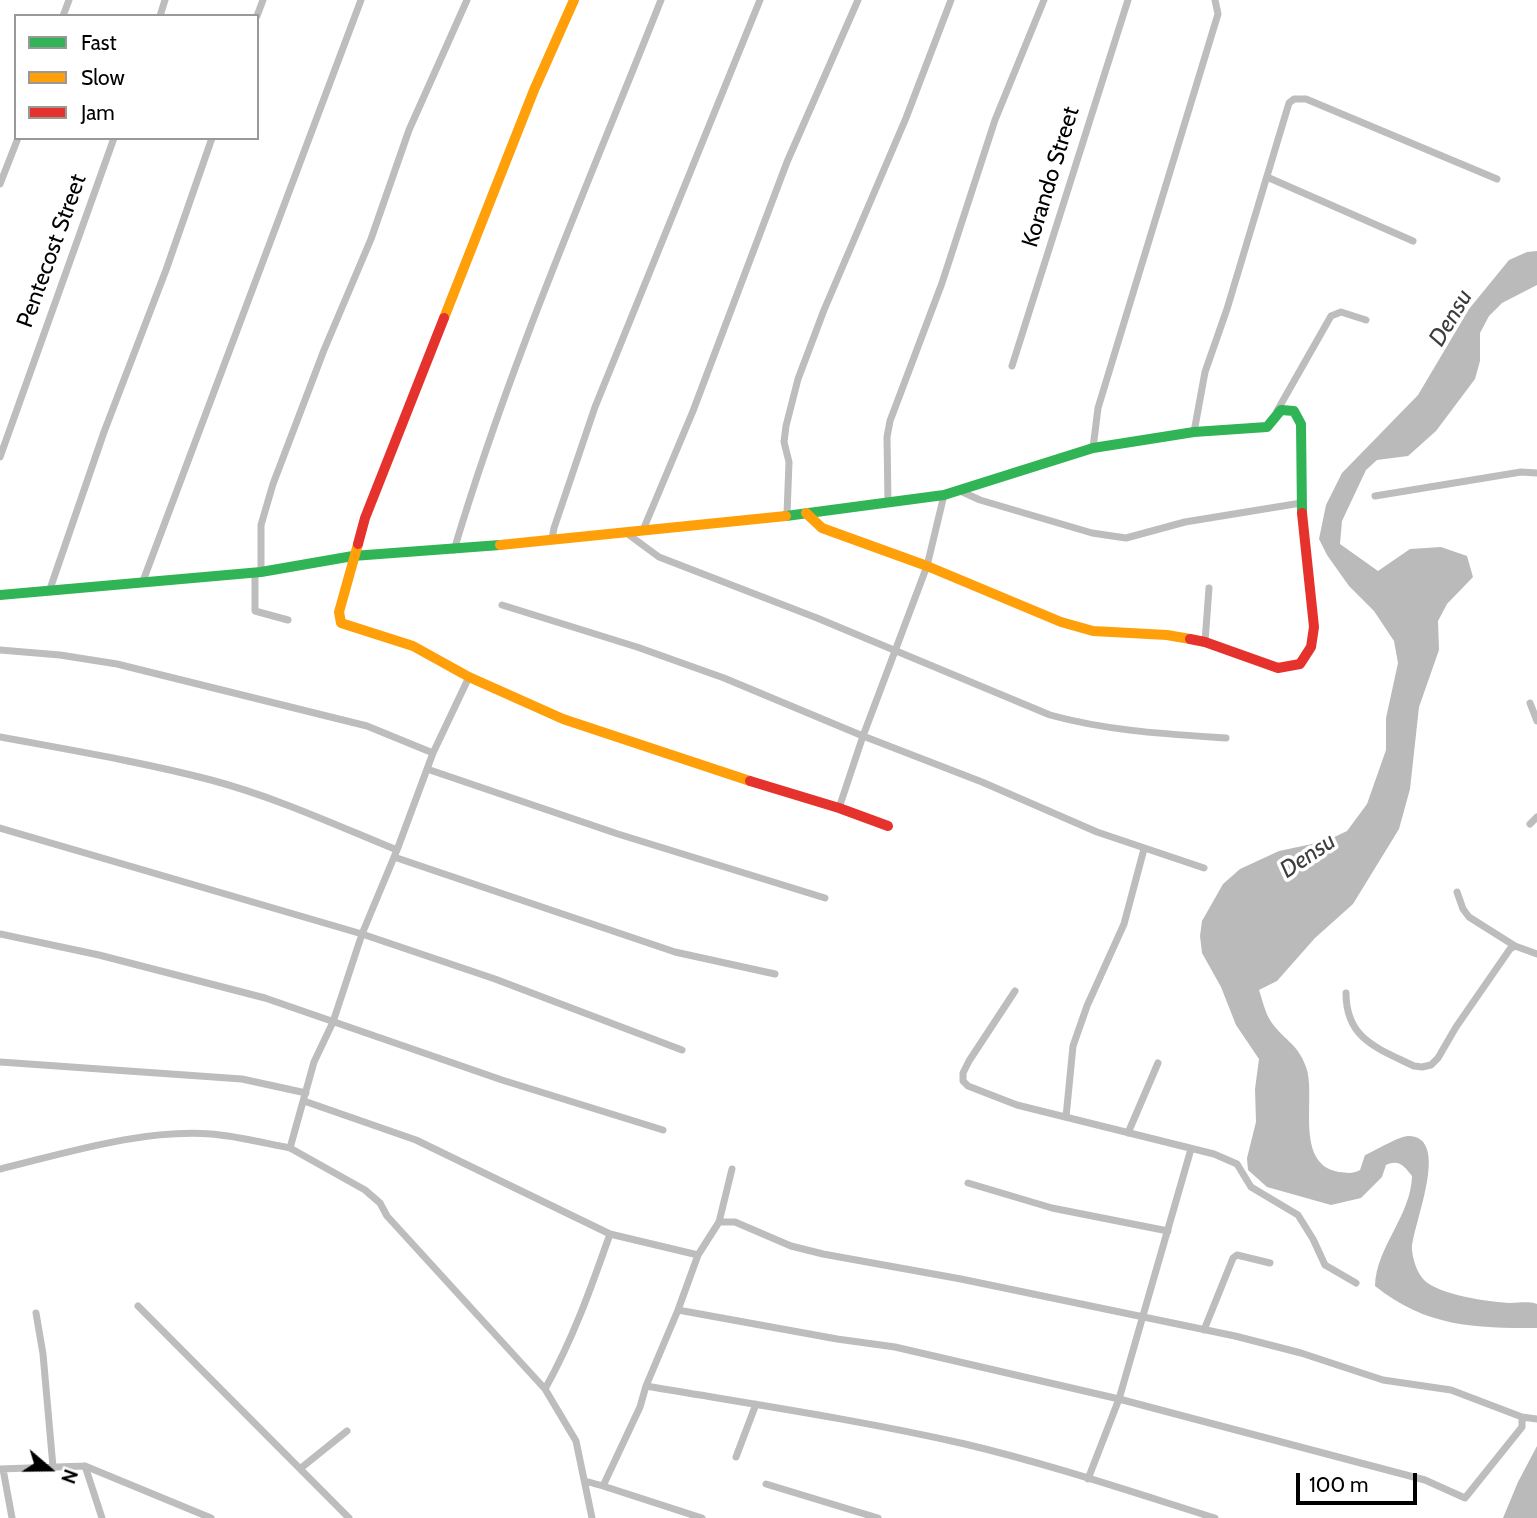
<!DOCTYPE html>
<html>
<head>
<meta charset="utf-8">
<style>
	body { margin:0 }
	#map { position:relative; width:1537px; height:1518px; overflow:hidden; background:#fff; font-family:Cabin,sans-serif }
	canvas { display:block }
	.legend { position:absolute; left:14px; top:14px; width:245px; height:126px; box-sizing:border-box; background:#fff; border:2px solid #999; margin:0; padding:9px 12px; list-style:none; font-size:21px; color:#000 }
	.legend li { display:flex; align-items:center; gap:14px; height:35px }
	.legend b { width:35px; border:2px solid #999 }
	.north { position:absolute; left:14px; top:1434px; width:70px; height:70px; -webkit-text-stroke:5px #fff; paint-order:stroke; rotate:110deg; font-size:19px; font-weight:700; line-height:28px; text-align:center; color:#000 }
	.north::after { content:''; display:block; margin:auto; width:24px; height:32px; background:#000; clip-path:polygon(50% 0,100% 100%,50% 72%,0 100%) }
	.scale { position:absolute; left:1296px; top:1473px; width:121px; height:32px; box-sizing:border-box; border:4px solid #000; border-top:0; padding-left:9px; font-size:21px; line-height:24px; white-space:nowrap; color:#000; -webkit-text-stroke:5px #fff; paint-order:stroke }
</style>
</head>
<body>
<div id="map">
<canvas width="1537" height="1518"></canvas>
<ul class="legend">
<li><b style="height:9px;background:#30b455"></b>Fast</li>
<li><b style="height:9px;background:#ff9f0a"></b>Slow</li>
<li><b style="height:9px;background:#e5322d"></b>Jam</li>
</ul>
<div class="north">N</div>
<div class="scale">100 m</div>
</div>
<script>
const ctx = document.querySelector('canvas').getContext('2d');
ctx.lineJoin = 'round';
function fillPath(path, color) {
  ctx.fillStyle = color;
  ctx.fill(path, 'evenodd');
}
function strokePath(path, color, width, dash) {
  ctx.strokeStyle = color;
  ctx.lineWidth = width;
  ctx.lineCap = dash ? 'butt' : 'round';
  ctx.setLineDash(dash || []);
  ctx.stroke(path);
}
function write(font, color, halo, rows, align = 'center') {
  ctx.font = font + ' Cabin,sans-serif';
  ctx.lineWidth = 7;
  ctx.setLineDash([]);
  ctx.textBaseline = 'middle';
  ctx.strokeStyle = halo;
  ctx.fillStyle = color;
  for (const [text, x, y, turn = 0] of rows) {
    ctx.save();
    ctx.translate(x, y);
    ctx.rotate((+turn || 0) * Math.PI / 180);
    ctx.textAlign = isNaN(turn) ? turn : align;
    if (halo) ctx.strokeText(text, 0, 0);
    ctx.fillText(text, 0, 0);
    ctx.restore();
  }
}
fillPath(new Path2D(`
	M1537 251V285L1502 303 1489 316 1480 333V361L1475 379 1436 431 1408 456 1377 460 1366 470 1342 521 1340 544 1378 571 1410 549 1441 547 1467 556 1473 577 1447 604 1438 621 1439 650 1419 707 1410 789 1399 829 1353 904 1315 938 1277 981 1259 990C1262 999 1265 1012 1270 1020 1282 1039 1298 1043 1306 1067 1317 1096 1293 1164 1339 1172 1348 1173 1352 1174 1360 1170L1365 1155C1375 1151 1399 1136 1408 1136 1453 1136 1411 1228 1412 1250 1413 1260 1417 1273 1424 1280 1439 1295 1489 1302 1510 1303 1520 1303 1528 1301 1537 1304V1328C1474 1328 1426 1327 1375 1286 1376 1247 1411 1216 1412 1176 1404 1166 1399 1159 1386 1165L1382 1177 1361 1198 1331 1205 1267 1187 1248 1170 1247 1158 1256 1122 1255 1089 1259 1059 1236 1025 1221 987 1202 953 1200 936 1202 921 1223 884 1240 869 1279 851 1326 841 1347 831 1367 804 1386 750V718L1398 663 1394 641 1374 611 1349 586 1327 555 1319 539 1326 505 1342 473 1418 395 1469 309 1509 260 1527 252Z
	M1537 1446V1518H1503L1518 1482Z`), '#bababa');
strokePath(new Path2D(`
	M63 16 69 0
	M160 16 165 0
	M257 16 263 0
	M1267 177 1413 241
	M0 184 18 138
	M1012 366 1128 0
	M1277 411 1331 316 1341 312 1366 320
	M1194 432 1205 372 1227 309 1289 103 1294 99H1306L1497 179
	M1093 448 1098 408 1218 14 1215 0
	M0 457 114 138
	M958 490 980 500 1092 533 1126 538 1185 522 1301 503
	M1375 496 1521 472 1537 473
	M888 503 887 437 890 421 942 283 995 120 1044 0
	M787 514 789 462 784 442 786 426 798 379 824 310 906 118 951 0
	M643 530 693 411 787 162 858 0
	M625 532 659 557 817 618 1050 715C1108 731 1166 734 1226 738
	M552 539 554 528 595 407 760 0
	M454 550C510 362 589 182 661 0
	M255 572V611L288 620
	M261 572V525L273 484 324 350 371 239 409 130 467 0
	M143 581 361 0
	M50 589 104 432 166 270 212 138
	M502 605 637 647 724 678 863 736 982 782 1097 832 1204 868
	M1205 642 1209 588
	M0 650 60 655 117 664 367 726 433 753
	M1530 703 1537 721
	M0 737C70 750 142 762 211 780 275 797 336 825 397 850
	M427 769 618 834 825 898
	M839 808 863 736 927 566 944 495
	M1530 824 1537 817
	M0 828 362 934 495 979 682 1050
	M394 857 675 952 775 974
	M1457 892 1463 909 1469 917 1515 946
	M0 934 99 955 265 998 502 1080 663 1130
	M1015 991 969 1061 963 1073V1081L968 1086 1017 1105 1214 1154 1237 1164 1251 1187 1298 1215 1313 1239 1325 1265 1356 1283
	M1346 993C1346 1039 1377 1048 1414 1066L1422 1067 1431 1065 1438 1058 1456 1027 1510 949 1515 946 1537 954
	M0 1062 242 1079 306 1093
	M304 1101 416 1140 610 1234 698 1255
	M1066 1117 1073 1046 1087 1006 1124 924 1144 849
	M1128 1133 1158 1063
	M290 1148 365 1190 380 1203 387 1216 545 1389 576 1441 592 1518
	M0 1169C67 1153 141 1129 211 1134 237 1136 264 1143 290 1148L314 1062 333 1022 362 934 397 850 433 753 469 677
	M968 1183 1052 1208 1168 1231
	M719 1222 732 1169
	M138 1306 349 1518
	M678 1310 837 1339 895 1347 1119 1399 1425 1480 1465 1498 1522 1427V1417
	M36 1313 43 1354 53 1467
	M1204 1330 1233 1258 1237 1255 1270 1263
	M646 1386C752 1404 860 1420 965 1444 1049 1464 1132 1492 1215 1518
	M545 1389C573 1339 591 1288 610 1234
	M736 1457 756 1404
	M85 1466 211 1518
	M301 1468 347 1431
	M0 1469 85 1466 102 1518
	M3 1469 12 1518
	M1088 1479 1119 1399 1191 1149
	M585 1481 603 1486 640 1407 646 1386 678 1310 698 1255 719 1222H735L791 1246 823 1254 961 1279 1235 1336 1301 1353 1383 1380 1451 1390 1522 1417 1537 1419
	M766 1484 878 1518
	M603 1486 702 1518`), '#bdbdbd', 7);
strokePath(new Path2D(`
	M786 516 944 495 1093 448 1194 432 1267 427 1281 410 1294 411 1301 424 1302 513
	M0 595 261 572 353 556 500 545`), '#30b455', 10);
strokePath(new Path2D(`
	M444 318 534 90 574 0
	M806 513 822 528 927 566 1061 622 1093 631 1167 635 1190 639
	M358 544 339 612 341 623 413 646 469 677 563 719 750 781
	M500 545 786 516`), '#ff9f0a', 10);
strokePath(new Path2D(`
	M358 544 365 518 444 318
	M1190 639 1205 642 1278 668 1300 664 1311 647 1314 627 1302 513
	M750 781 839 808 888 826`), '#e5322d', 10);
write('23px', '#000', '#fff', [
	["Korando Street",1051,177,-73],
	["Pentecost Street",52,251,-70]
]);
write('italic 24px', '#3d3d3d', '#fff', [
	["Densu",1451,318,-59],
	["Densu",1308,856,-34]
]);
</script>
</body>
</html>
